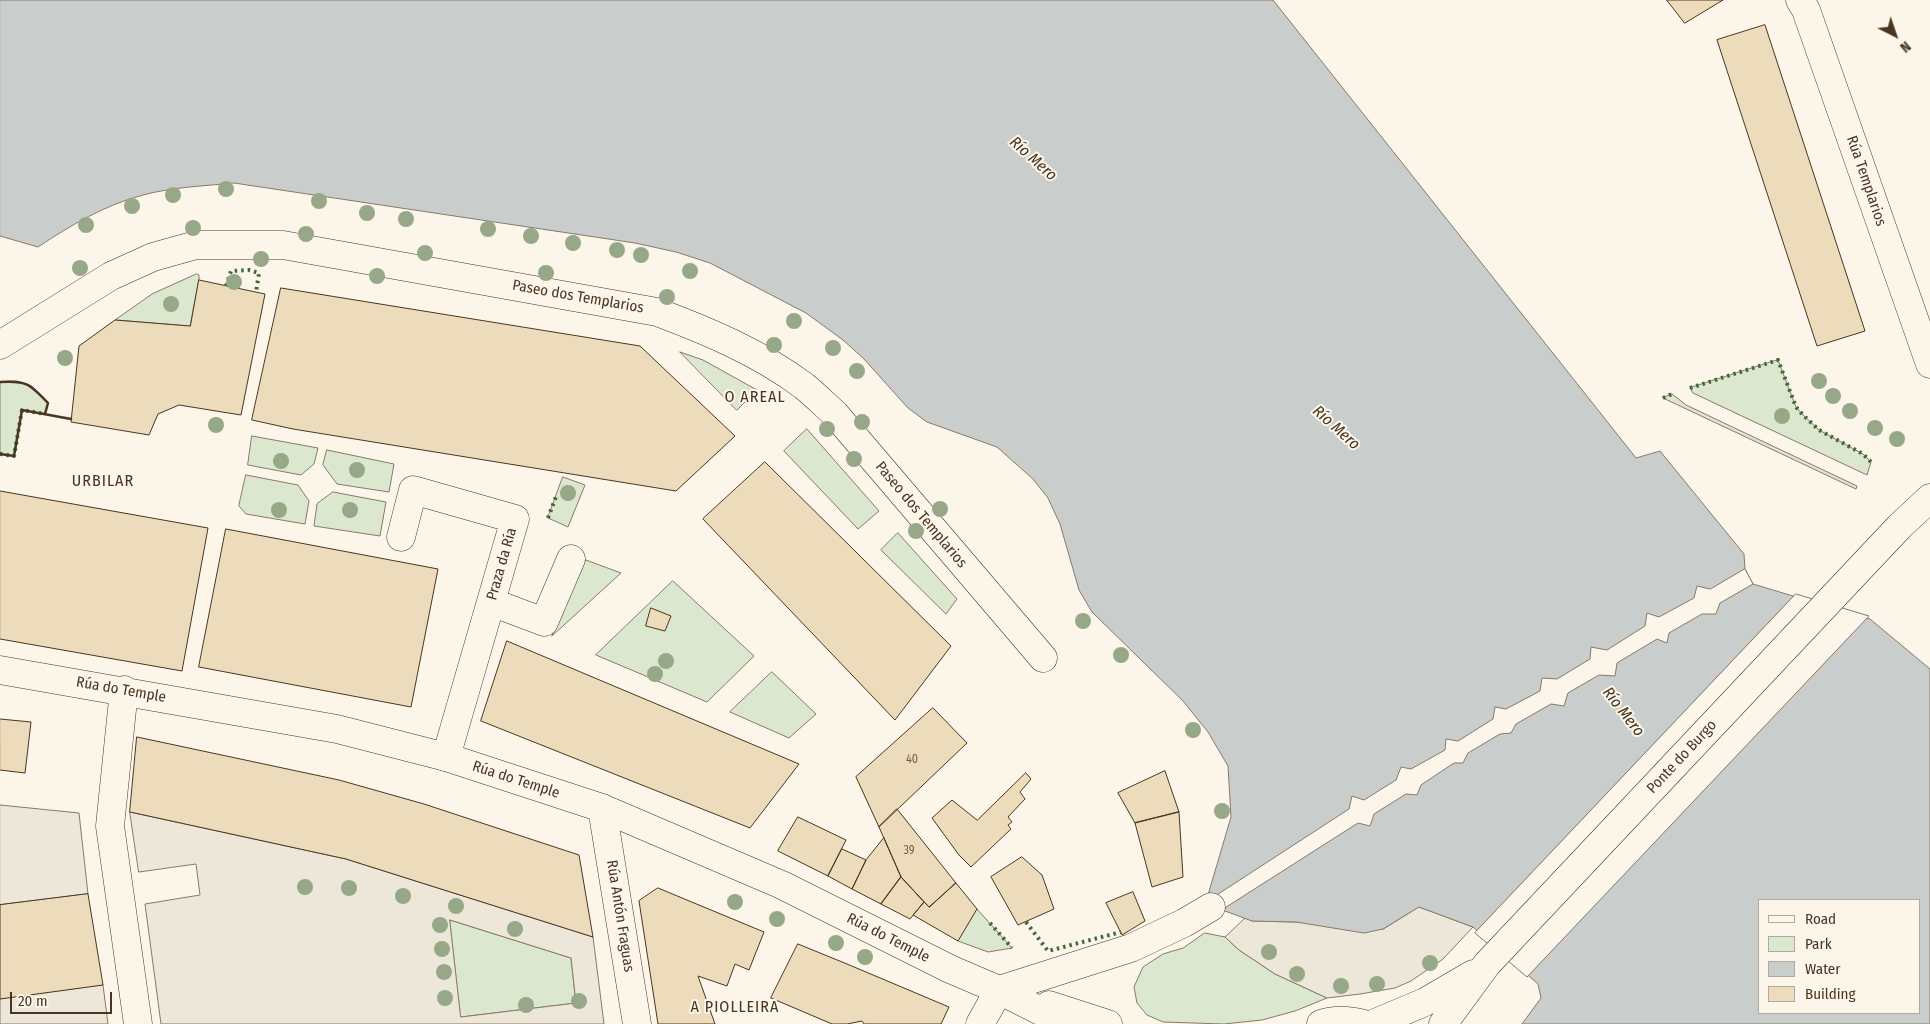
<!DOCTYPE html>
<html>
<head>
<meta charset="utf-8">
<style>
	body { margin:0 }
	#map { position:relative; width:1930px; height:1024px; overflow:hidden; background:#fbf6e9; font-family:"Fira Sans Condensed",sans-serif }
	canvas { display:block }
	.legend { position:absolute; left:1758px; top:899px; width:162px; height:115px; box-sizing:border-box; background:#fbf6e9; border:1px solid #b4a999; margin:0; padding:6px 9px; list-style:none; font-size:15px; color:#4a3520 }
	.legend li { display:flex; align-items:center; gap:10px; height:25px }
	.legend b { width:25px; border:1px solid #b4a999 }
	.north { position:absolute; left:1870px; top:10px; width:50px; height:50px; -webkit-text-stroke:4px #fbf6e9; paint-order:stroke; rotate:139deg; font-size:14px; font-weight:700; line-height:20px; text-align:center; color:#4a3520 }
	.north::after { content:''; display:block; margin:auto; width:18px; height:22px; background:#4a3520; clip-path:polygon(50% 0,100% 100%,50% 72%,0 100%) }
	.scale { position:absolute; left:10px; top:992px; width:102px; height:22px; box-sizing:border-box; border:2px solid #4a3520; border-top:0; padding-left:6px; font-size:15px; line-height:18px; white-space:nowrap; color:#4a3520; -webkit-text-stroke:4px #fbf6e9; paint-order:stroke }
</style>
</head>
<body>
<div id="map">
<canvas width="1930" height="1024"></canvas>
<ul class="legend">
<li><b style="height:6px;background:#fbf6e9"></b>Road</li>
<li><b style="height:14px;background:#dce7d0"></b>Park</li>
<li><b style="height:14px;background:#c9cecd"></b>Water</li>
<li><b style="height:14px;background:#ecdcbc"></b>Building</li>
</ul>
<div class="north">N</div>
<div class="scale">20 m</div>
</div>
<script>
const ctx = document.querySelector('canvas').getContext('2d');
ctx.lineJoin = 'round';
function fillPath(path, color) {
  ctx.fillStyle = color;
  ctx.fill(path, 'evenodd');
}
function strokePath(path, color, width, dash) {
  ctx.strokeStyle = color;
  ctx.lineWidth = width;
  ctx.lineCap = dash ? 'butt' : 'round';
  ctx.setLineDash(dash || []);
  ctx.stroke(path);
}
function write(font, color, halo, rows, align = 'center') {
  ctx.font = font + ' "Fira Sans Condensed",sans-serif';
  ctx.lineWidth = 4;
  ctx.setLineDash([]);
  ctx.textBaseline = 'middle';
  ctx.strokeStyle = halo;
  ctx.fillStyle = color;
  for (const [text, x, y, turn = 0] of rows) {
    ctx.save();
    ctx.translate(x, y);
    ctx.rotate((+turn || 0) * Math.PI / 180);
    ctx.textAlign = isNaN(turn) ? turn : align;
    if (halo) ctx.strokeText(text, 0, 0);
    ctx.fillText(text, 0, 0);
    ctx.restore();
  }
}
const green = new Path2D(`
	M197 274 199 275V280L190 326 115 320 152 294Z
	M680 352 703 360 757 390 737 410Z
	M1778 360 1796 407 1803 415 1819 430 1863 454 1871 462 1867 475 1693 393 1690 388Z
	M17 381 32 386 48 403 45 414 22 410 14 456 0 454V382Z
	M1672 394 1686 405 1857 486 1856 489 1663 398Z
	M807 429 879 511 858 529 784 451Z
	M252 436 318 448 314 464 301 475 248 465Z
	M327 450 394 464 389 492 337 484 323 465Z
	M246 475 298 485 309 501 305 524 246 514 239 506Z
	M563 477 585 485 568 527 548 518Z
	M333 492 386 502 380 536 314 526 317 504Z
	M898 533 957 599 946 614 881 550Z
	M586 560 621 573 552 636Z
	M673 581 754 656 707 702 596 655Z
	M772 672 816 714 789 738 730 712Z
	M977 909 1012 948 988 952 958 941Z
	M450 920 571 958 576 1003 461 1017Z
	M1205 933 1225 937 1239 950 1275 974 1327 998 1295 1011 1262 1020 1224 1024 1163 1022 1147 1015 1137 1003 1134 987 1143 967 1163 954 1183 948Z`);
fillPath(green, '#dce7d0');
strokePath(green, '#887966', 1);
const parking = new Path2D(`
	M0 805 79 813 88 894 0 905Z
	M130 812 346 859 593 937 604 1024H161L145 904 200 895 196 864 139 872ZM450 920 571 958 576 1003 461 1017Z
	M1419 907 1473 927 1443 959 1411 981 1395 988 1360 994 1327 998 1275 974 1239 950 1225 937 1245 918 1253 921 1296 922 1383 929Z
	M103 985 108 1024H0V999Z`);
fillPath(parking, '#ede7d9');
strokePath(parking, '#887966', 1);
const water = new Path2D(`
	M0 0H1273L1636 458 1660 451 1744 554 1745 569 1753 584 1870 619 1930 669V1024H1522L1541 998 1538 984 1473 927 1419 907 1383 929 1364 933 1296 922 1252 921 1217 908 1208 895 1231 817 1228 766 1208 732 1183 701 1092 612 1079 590 1060 524 1048 498 1033 479 997 447 927 422 908 408 864 359 843 340 806 313 710 263 676 252 635 243 234 183C204 186 173 187 143 195 105 205 71 225 38 247L0 236ZM1759 900H1919V1013H1759Z`);
fillPath(water, '#c9cecd');
strokePath(water, '#887966', 1);
const pier = new Path2D(`
	M1745 569 1753 584 1720 603 1716 614H1702L1669 633 1667 643 1657 639 1617 663 1615 676 1599 675 1568 693 1564 706 1551 704 1516 724 1511 733 1500 734 1468 753 1463 763H1454L1421 785 1417 795 1406 794 1374 814 1370 826 1358 823 1220 911 1209 900 1349 809 1352 796 1364 800 1396 780 1401 767 1411 769 1445 750 1446 739 1458 741 1493 719 1495 707 1506 709 1540 691 1542 678 1557 679 1590 659 1591 647 1607 650 1645 626 1647 613 1659 617 1694 598 1697 586 1710 589Z
	M1796 594 1869 616 1527 977 1475 933Z`);
fillPath(pier, '#fbf6e9');
strokePath(pier, '#887966', 1);
const building = new Path2D(`
	M1667 0H1723L1685 23Z
	M1765 25 1865 331 1817 346 1717 40Z
	M199 280 265 294 241 415 179 405 158 414 149 435 71 422 79 346 115 320 190 326Z
	M281 288 640 346 735 436 676 491 293 429 252 420Z
	M765 462 951 646 895 720 703 519Z
	M0 491 208 528 182 671 0 639Z
	M226 529 438 569 411 707 199 667Z
	M651 608 671 616 665 631 646 626Z
	M507 641 799 764 750 828 481 721Z
	M933 708 967 743 879 827 856 777Z
	M0 719 31 722 25 773 0 770Z
	M137 737 339 780 424 804 579 855 593 937 346 859 130 812Z
	M1165 771 1179 812 1135 823 1118 793Z
	M1026 773 1031 779 1020 792 1025 799 1008 817 1012 822 1008 825 1011 829 971 867 959 855 932 818 952 800 977 820Z
	M897 809 956 883 929 907 901 877 879 827Z
	M1179 812 1183 877 1152 887 1135 823Z
	M798 817 846 840 828 876 778 851Z
	M884 838 901 877 881 904 852 889 866 860Z
	M842 849 866 860 852 889 828 876Z
	M1022 857 1042 875 1054 909 1018 925 991 877Z
	M901 877 924 902 910 919 881 904Z
	M956 883 977 909 958 941 913 915 924 902 929 907Z
	M658 888 764 932 749 970 735 964 727 986 698 976 715 1024H658L639 901Z
	M1133 892 1145 921 1122 935 1106 903Z
	M88 894 103 985 0 999V905Z
	M798 944 847 964 949 1007 941 1024H864L862 1021 847 1024H832L771 998Z`);
fillPath(building, '#ecdcbc');
strokePath(building, '#4a3520', 1);
const minor = new Path2D(`
	M1800 0 1806 10 1930 364
	M0 345 111 276 153 257 196 245H283L657 312C708 331 760 353 804 386 815 395 825 405 835 414L1043 658
	M401 537 413 490 515 519 446 757
	M491 602 544 622 571 559
	M124 690 110 826 138 1024
	M602 808 637 1024
	M980 1024 999 990 1131 948 1184 923 1211 907`);
const major = new Path2D(`
	M0 670 337 729 446 757 602 808 782 885 950 969 999 990 1066 1024
	M1049 1005 1108 1024
	M1321 1024C1335 1019 1349 1020 1364 1024
	M1373 1024 1425 1002 1473 974
	M1443 1024 1487 964 1899 527 1930 498`);
strokePath(minor, '#4a3520', 29);
strokePath(major, '#4a3520', 29);
strokePath(minor, '#fbf6e9', 28);
strokePath(major, '#fbf6e9', 28);
strokePath(new Path2D(`
	M226 286 231 271 249 270 259 273 256 292
	M1690 388 1778 360 1796 407 1803 415 1819 430 1863 454 1871 462
	M1663 398 1672 394
	M0 454 14 456 22 410 45 414
	M548 518 557 494
	M1026 922 1048 951 1121 932
	M990 923 1012 948`), '#436837', 4, [2.5, 4]);
strokePath(new Path2D(`
	M0 382C26 380 30 384 48 403L45 414
	M0 454 14 456 22 410 71 419`), '#4a3520', 2.5);
ctx.fillStyle = '#96a887';
for (const [x, y] of [
	[226,189],
	[173,195],
	[319,201],
	[132,206],
	[367,213],
	[406,219],
	[86,225],
	[193,228],
	[488,229],
	[306,234],
	[531,236],
	[573,243],
	[617,250],
	[425,253],
	[641,255],
	[261,259],
	[80,268],
	[690,271],
	[546,273],
	[377,276],
	[234,282],
	[667,297],
	[171,304],
	[794,321],
	[774,345],
	[833,348],
	[65,358],
	[857,371],
	[1819,381],
	[1833,396],
	[1850,411],
	[1782,416],
	[862,422],
	[216,425],
	[1875,428],
	[827,429],
	[1897,439],
	[854,459],
	[281,461],
	[357,470],
	[568,493],
	[940,509],
	[279,510],
	[350,510],
	[916,531],
	[1083,621],
	[1121,655],
	[666,661],
	[655,674],
	[1193,730],
	[1222,811],
	[305,887],
	[349,888],
	[403,896],
	[735,902],
	[456,906],
	[777,919],
	[440,925],
	[515,929],
	[836,943],
	[442,949],
	[1269,952],
	[865,957],
	[1430,963],
	[444,972],
	[1297,974],
	[1377,984],
	[1341,986],
	[445,998],
	[579,1001],
	[526,1005]
]) {
  ctx.beginPath();
  ctx.arc(x, y, 8, 0, 2 * Math.PI);
  ctx.fill();
}
write('12px', '#725f47', null, [
	["40",912,760],
	["39",909,851]
]);
write('15px', '#4a3520', '#fbf6e9', [
	["Rúa Templarios",1866,181,71],
	["Paseo dos Templarios",578,297,10],
	["Paseo dos Templarios",921,515,50],
	["Praza da Ría",502,564,-74],
	["Rúa do Temple",121,690,10],
	["Ponte do Burgo",1682,757,-47],
	["Rúa do Temple",516,780,18],
	["Rúa Antón Fraguas",620,916,81],
	["Rúa do Temple",888,938,27]
]);
write('italic 16px', '#4a3520', '#fbf6e9', [
	["Río Mero",1033,159,42],
	["Río Mero",1336,428,42],
	["Río Mero",1623,712,52]
]);
ctx.letterSpacing = '1px';
write('16px', '#4a3520', '#fbf6e9', [
	["O AREAL",755,398],
	["URBILAR",103,482],
	["A PIOLLEIRA",735,1008]
]);
ctx.letterSpacing = '0px';
</script>
</body>
</html>
